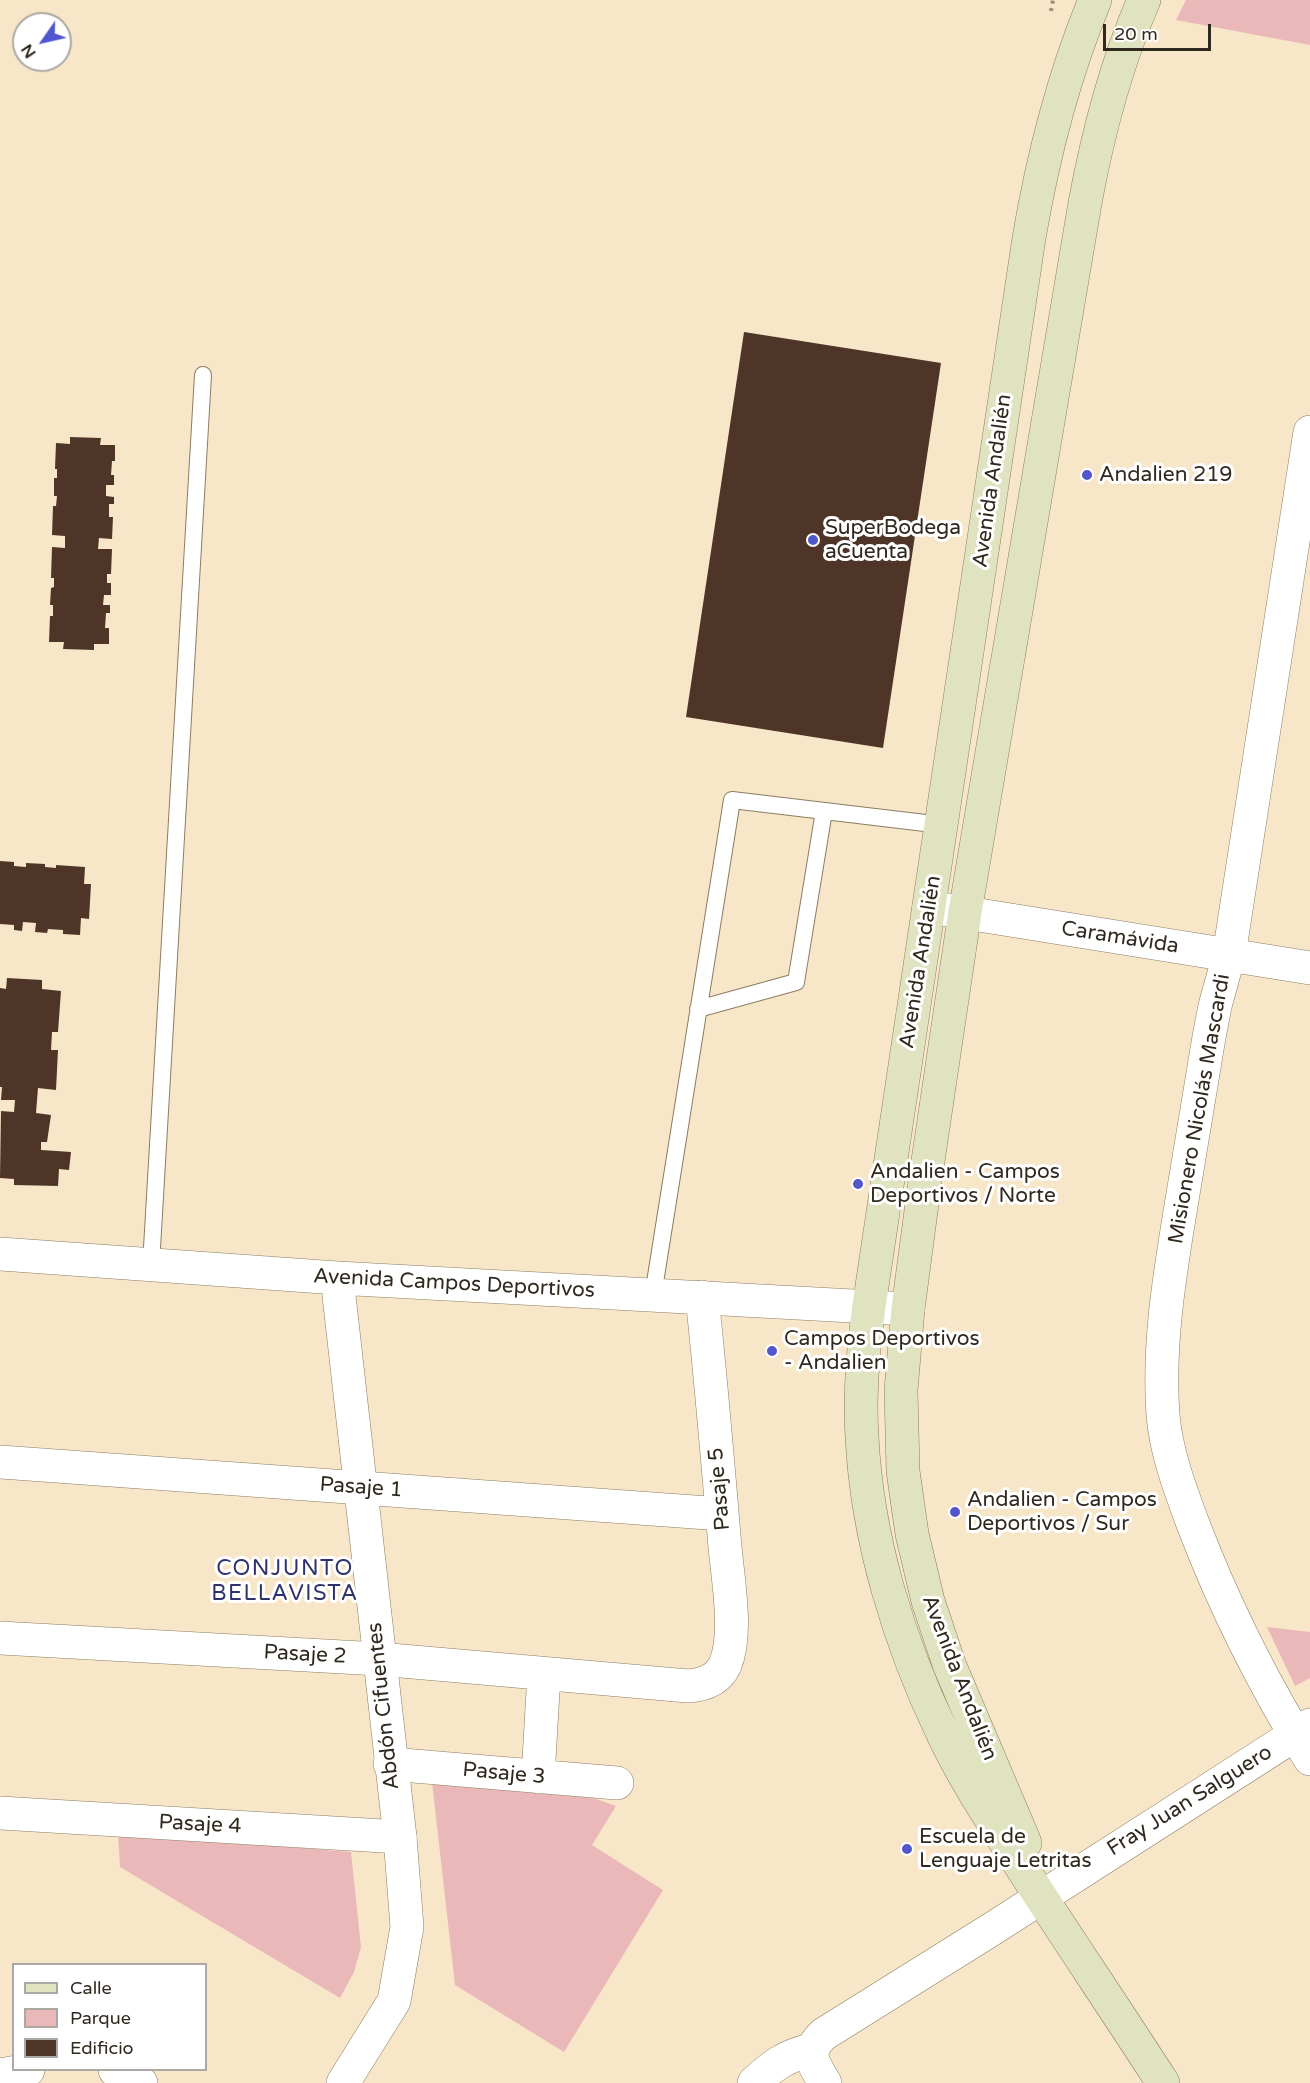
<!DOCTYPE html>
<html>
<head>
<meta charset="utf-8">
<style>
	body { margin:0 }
	#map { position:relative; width:1310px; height:2083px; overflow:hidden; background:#f7e6c8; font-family:"Varela Round",sans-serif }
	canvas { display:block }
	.legend { position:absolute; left:12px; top:1963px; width:195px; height:108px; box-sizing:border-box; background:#fff; border:2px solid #aca9a5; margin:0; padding:8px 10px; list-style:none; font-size:18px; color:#30291e }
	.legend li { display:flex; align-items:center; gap:12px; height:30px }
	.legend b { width:30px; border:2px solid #aca9a5 }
	.north { position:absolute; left:12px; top:12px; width:60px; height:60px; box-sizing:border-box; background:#fff; border:2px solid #aca9a5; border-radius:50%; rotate:236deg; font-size:16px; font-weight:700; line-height:24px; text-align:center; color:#30291e }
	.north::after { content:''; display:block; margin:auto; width:21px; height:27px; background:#5256cd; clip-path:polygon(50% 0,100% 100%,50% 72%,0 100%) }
	.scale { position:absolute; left:1103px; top:24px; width:108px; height:27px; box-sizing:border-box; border:3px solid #30291e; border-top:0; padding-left:8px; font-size:18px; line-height:21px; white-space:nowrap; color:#30291e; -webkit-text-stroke:4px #fff; paint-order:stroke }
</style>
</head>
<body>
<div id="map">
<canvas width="1310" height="2083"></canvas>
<ul class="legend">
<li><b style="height:8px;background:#e0e3c0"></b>Calle</li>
<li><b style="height:16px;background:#ebb8ba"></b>Parque</li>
<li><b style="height:16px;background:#4e3527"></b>Edificio</li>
</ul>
<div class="north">N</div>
<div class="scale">20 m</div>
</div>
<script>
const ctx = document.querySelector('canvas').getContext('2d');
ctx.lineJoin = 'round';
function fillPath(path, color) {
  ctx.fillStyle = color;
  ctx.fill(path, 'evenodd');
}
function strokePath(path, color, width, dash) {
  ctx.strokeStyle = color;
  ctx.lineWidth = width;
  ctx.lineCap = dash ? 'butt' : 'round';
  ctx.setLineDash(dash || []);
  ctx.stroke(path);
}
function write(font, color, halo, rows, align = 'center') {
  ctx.font = font + ' "Varela Round",sans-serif';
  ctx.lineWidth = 6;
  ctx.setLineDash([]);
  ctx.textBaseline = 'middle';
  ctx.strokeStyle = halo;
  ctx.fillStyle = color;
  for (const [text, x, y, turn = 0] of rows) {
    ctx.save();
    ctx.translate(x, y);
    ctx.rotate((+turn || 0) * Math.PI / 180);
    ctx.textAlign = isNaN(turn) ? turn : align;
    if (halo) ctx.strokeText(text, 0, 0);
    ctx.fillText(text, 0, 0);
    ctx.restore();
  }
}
fillPath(new Path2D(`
	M1186 0H1310V45L1176 20Z
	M1267 1627 1310 1632V1678L1295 1686Z
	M432 1782 579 1793 616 1806 592 1845 663 1890 564 2052 455 1985Z
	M118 1833 351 1852 361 1947 354 1972 340 1998 120 1867Z`), '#ebb8ba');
fillPath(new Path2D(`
	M744 332 941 363 883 748 686 717Z
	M70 437 101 438 100 445H115V461H112L111 475H114V485H106V496L114 497V504H109V517H113L112 539 99 538 98 549H112L111 574H107V583H111V595H104L103 605H110V613H106L105 628H109V644H94V650L63 649 64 642H49L50 616H53V605H50L51 588 54 587V578H51L52 547 65 548V536L52 535 53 506H56L57 496H54V478H57V469H55L56 443 70 444Z
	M0 861 14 862V866L26 867V863L45 864V867L56 868V865L85 867 84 884H91L89 919 81 918 80 935 63 934V930L48 929 47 933 35 932 36 923 23 922 22 931 14 930V925L0 924Z
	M7 978 42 980V989L61 991 58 1032H52L51 1050H58L56 1090 38 1088 36 1113 51 1115 47 1142H41V1150L71 1152 69 1170 59 1169 58 1186 14 1185V1179L0 1178 1 1111 14 1112 15 1100H1L2 1087H0V988L6 989Z`), '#4e3527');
const service = new Path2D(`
	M698 1009 796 982 824 811
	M151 1265 203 375
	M653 1295 732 800 942 825`);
const minor = new Path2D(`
	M1310 432 1229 955 1215 1006 1209 1037C1199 1095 1190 1154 1180 1212 1169 1279 1158 1346 1163 1415 1166 1452 1180 1489 1193 1524 1224 1605 1264 1685 1310 1759
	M929 907 1310 968
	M0 1462 722 1514
	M0 1638 379 1659 688 1686C703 1685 718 1680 725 1665 738 1634 728 1580 725 1547 718 1464 711 1380 702 1297
	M390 1764 617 1783
	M538 1777 544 1674
	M0 1813 400 1837
	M115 2070 141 2083
	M0 2075 28 2070
	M754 2083C772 2066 787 2055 812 2050
	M825 2083C813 2063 804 2052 824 2034L992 1929 1310 1725`);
const tertiary = new Path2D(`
	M0 1254 337 1278 908 1309
	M337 1278 400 1837 407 1927 394 2001 343 2083`);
const secondary = new Path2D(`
	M1095 0C1063 77 1043 156 1029 238L869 1306C863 1350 859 1393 862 1437 867 1538 899 1643 943 1734 966 1783 997 1828 1026 1874 1071 1944 1118 2013 1163 2083
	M1025 1843 949 1664 928 1601 912 1534 903 1471 901 1390 908 1309 925 1181 965 912 1085 203C1098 133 1115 66 1144 0`);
strokePath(service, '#8c7d62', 18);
strokePath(minor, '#8c7d62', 34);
strokePath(tertiary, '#8c7d62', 34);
strokePath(secondary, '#8c7d62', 34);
strokePath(new Path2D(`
	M1051 11 1053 0`), '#9c8f7a', 4, [3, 4.5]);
strokePath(service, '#fff', 16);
strokePath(minor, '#fff', 33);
strokePath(tertiary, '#fff', 33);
strokePath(secondary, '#e0e3c0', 33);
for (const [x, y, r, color] of [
	[1087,475,6,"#5256cd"],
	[813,540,6,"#5256cd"],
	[858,1184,6,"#5256cd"],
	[772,1351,6,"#5256cd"],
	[955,1512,6,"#5256cd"],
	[907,1849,6,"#5256cd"]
]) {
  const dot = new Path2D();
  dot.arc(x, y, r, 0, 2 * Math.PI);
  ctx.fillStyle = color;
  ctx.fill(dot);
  strokePath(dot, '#fff', 2);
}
write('21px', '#30291e', '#fff', [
	["Andalien 219",1099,475],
	["SuperBodega",825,528],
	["aCuenta",825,552],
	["Andalien - Campos",870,1172],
	["Deportivos / Norte",870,1196],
	["Campos Deportivos",784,1339],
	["- Andalien",784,1363],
	["Andalien - Campos",967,1500],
	["Deportivos / Sur",967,1524],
	["Escuela de",919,1837],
	["Lenguaje Letritas",919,1861]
], 'left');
write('21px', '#30291e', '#fff', [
	["Avenida Andalién",993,481,-82],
	["Caramávida",1120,938,9],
	["Avenida Andalién",921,962,-81],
	["Misionero Nicolás Mascardi",1200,1109,-80],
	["Avenida Campos Deportivos",454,1284,3],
	["Pasaje 1",361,1488,4],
	["Pasaje 5",720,1489,-95],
	["Pasaje 2",305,1655,3],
	["Avenida Andalién",959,1678,69],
	["Abdón Cifuentes",384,1706,-96],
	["Pasaje 3",504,1774,5],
	["Fray Juan Salguero",1190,1801,-32],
	["Pasaje 4",200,1825,3]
]);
ctx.letterSpacing = '1.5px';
write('22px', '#2d326c', '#fff', [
	["CONJUNTO",285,1569],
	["BELLAVISTA",285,1594]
]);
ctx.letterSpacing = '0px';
</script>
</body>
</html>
